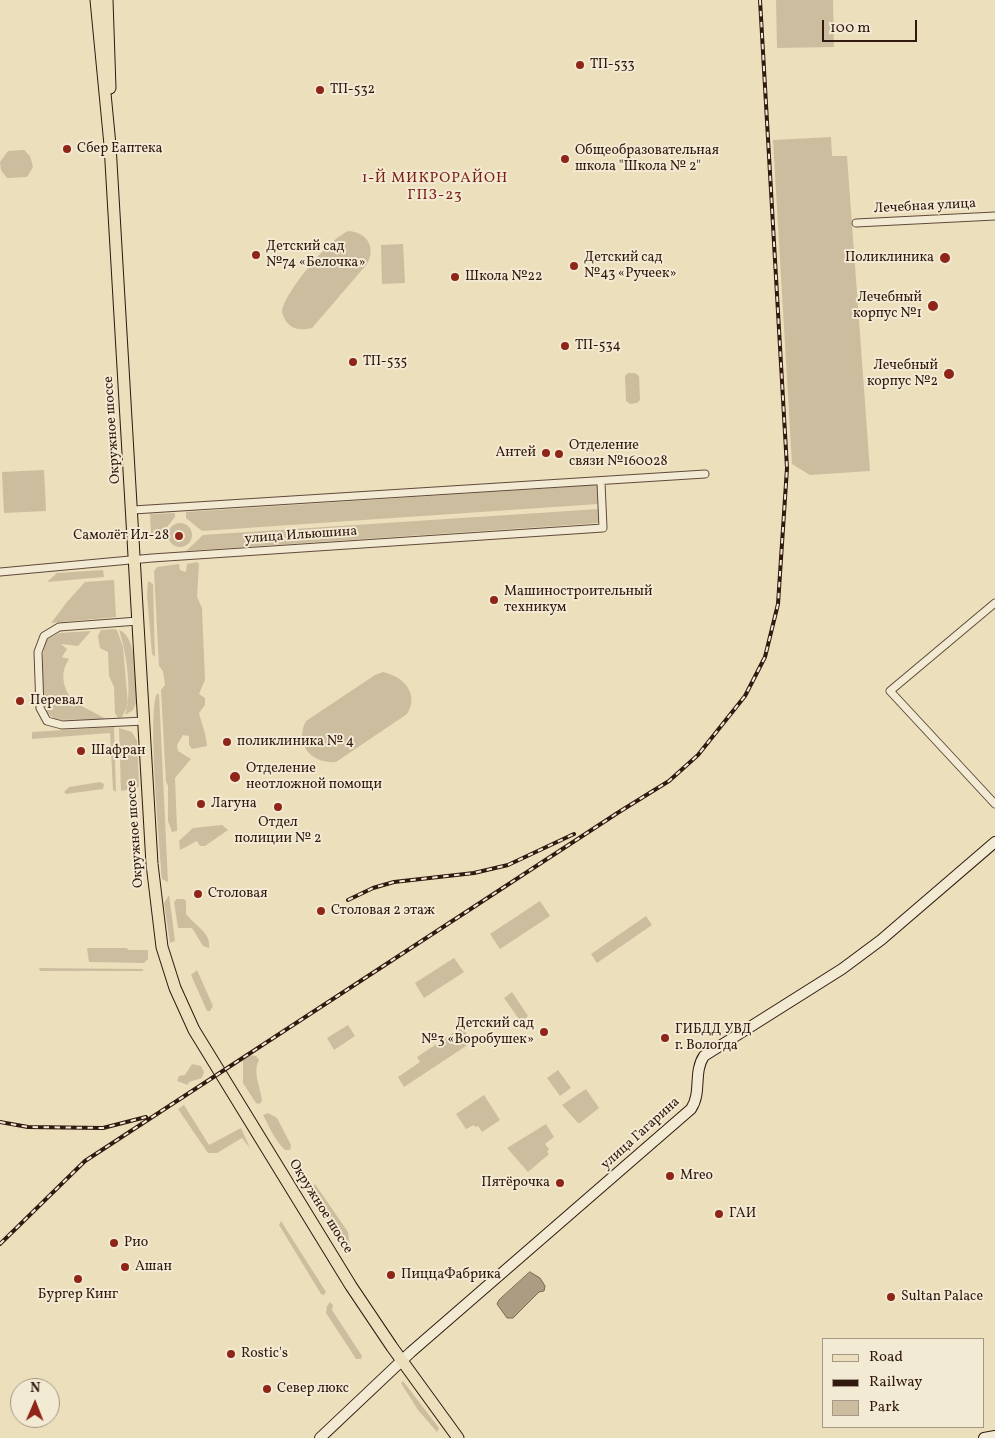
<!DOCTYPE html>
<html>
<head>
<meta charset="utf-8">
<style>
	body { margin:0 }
	#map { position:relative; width:995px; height:1438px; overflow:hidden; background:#ecdfbc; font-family:Vollkorn,serif }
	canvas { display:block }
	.legend { position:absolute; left:822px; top:1338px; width:162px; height:90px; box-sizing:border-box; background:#f3ead3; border:1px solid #a59685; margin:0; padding:6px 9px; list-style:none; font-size:15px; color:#30190f }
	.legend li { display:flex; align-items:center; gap:10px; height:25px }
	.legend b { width:25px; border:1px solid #a59685 }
	.north { position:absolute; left:10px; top:1378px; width:50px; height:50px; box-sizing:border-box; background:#f3ead3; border:1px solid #a59685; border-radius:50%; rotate:1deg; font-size:14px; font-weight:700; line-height:20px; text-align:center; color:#30190f }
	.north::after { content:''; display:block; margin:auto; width:18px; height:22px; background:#8f2418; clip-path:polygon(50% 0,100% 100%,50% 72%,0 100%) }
	.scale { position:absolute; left:822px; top:20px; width:95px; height:22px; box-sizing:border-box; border:2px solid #30190f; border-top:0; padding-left:6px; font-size:15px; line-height:18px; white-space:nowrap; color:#30190f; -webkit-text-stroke:4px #f3ead3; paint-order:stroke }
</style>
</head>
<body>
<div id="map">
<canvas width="995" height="1438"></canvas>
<ul class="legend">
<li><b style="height:6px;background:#ecdfbc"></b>Road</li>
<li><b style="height:6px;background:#30190f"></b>Railway</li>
<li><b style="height:14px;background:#ccbd9f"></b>Park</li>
</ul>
<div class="north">N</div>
<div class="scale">100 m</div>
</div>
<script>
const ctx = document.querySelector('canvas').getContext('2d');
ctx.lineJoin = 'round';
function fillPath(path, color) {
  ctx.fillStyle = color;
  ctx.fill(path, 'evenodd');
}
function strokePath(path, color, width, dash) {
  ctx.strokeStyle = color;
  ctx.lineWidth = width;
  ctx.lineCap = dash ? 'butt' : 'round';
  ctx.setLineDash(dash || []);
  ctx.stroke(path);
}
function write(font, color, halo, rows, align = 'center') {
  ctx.font = font + ' Vollkorn,serif';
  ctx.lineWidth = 4;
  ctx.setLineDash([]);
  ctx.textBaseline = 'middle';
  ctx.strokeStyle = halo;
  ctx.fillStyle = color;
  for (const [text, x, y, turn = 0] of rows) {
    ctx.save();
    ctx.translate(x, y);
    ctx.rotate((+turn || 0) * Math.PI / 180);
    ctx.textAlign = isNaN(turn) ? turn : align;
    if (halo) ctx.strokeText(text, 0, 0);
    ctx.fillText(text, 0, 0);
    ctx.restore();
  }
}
fillPath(new Path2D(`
	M776 0H833L834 47 777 48Z
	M831 137 832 156H847L870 471 810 475 792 464 773 140Z
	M8 151 24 150 30 156 33 167 27 177 7 178 1 170 0 162Z
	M349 231C368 233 376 248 367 264L312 328C296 332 286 327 282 312 283 294 331 236 349 231Z
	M403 244 405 283 382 284 381 245Z
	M628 373H635L639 376 640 400 637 403 630 404 626 401 625 376Z
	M44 470 46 511 4 513 2 472Z
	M597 485 598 504 202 531 186 518V512Z
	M599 509V523L186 551 203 535Z
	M175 513V517L163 532 151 533 150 514Z
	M168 535a12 12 0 1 1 24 0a12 12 0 1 1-24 0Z
	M197 562 199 564 197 597 202 608 205 680 199 694 205 698V705L199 713C202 725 206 733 207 746L192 749 189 745V736L183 735 177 745 178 751 191 759 175 778 177 828V831L172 832 168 821V786L166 782 161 690 165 685 163 671 159 666 154 571 157 567 179 564 180 570 186 572 187 564Z
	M103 570 104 577 47 582 57 573Z
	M114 580 116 617 51 623 67 602 85 582Z
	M148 581 153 584 155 657 152 654 147 595Z
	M114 629 117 630 123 647 128 705 122 717 118 718 115 713 114 687 109 676 108 652 100 648 98 636 101 630Z
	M119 630C138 636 136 685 136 703L133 710 125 715C133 694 126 651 119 630Z
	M91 631 78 646 61 644 67 649 62 657 69 659C60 672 62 686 72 700V703L75 706 78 704 106 719 56 720C53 717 49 715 47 712 40 699 41 653 46 640L59 633Z
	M383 672C403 676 420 694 407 714L336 762C311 764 294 744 306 721L375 675Z
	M157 694H159L168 882 162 879C160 851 147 709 157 694Z
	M114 727 116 792 113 790 110 733 32 739V732Z
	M119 728 132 732 137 741 139 785 138 788 121 791Z
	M100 782 104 784 103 789 66 794 64 792 69 787Z
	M222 825 228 830 205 846H200L197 841 180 850 179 841 193 828Z
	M169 895 175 941 170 943 164 903Z
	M177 899H184L186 901V914C193 924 212 933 209 948L203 946 192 928H178L174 902Z
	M540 901 550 916 500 949 490 934Z
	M646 916 652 925 597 963 591 954Z
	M87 948H126L129 950H148V959L144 963 89 962Z
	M454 958 464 972 424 998 415 983Z
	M39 968 142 969 144 971H40Z
	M197 970 213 1006 210 1011H207L191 975Z
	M512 992 528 1016 521 1022 504 998Z
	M348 1025 355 1036 334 1050 327 1038Z
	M459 1029 464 1030 471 1040 469 1044 404 1087 398 1077 420 1062 417 1057Z
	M249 1055 256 1056 259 1060C252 1074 261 1087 262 1101L259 1104 256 1103 243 1083V1059Z
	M192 1064 201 1066 204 1072 202 1078 189 1082 188 1085 177 1081 179 1076 185 1075Z
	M558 1070 571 1088 560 1096 547 1078Z
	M586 1089 599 1108 580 1123H578L562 1105Z
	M484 1095 500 1120 482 1132 478 1126 475 1127 474 1125 466 1129 456 1114Z
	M184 1105 209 1145 241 1128 250 1148 242 1138 217 1153H208L178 1109Z
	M268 1113 277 1118 291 1145 290 1150H285C275 1141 269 1126 263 1115Z
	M546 1124 554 1137 545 1144 549 1149 547 1152 549 1154 528 1172 507 1148Z
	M315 1184 348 1232 350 1247 346 1248 313 1195 312 1188Z
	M281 1221 326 1292 324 1295 321 1294 279 1225Z
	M330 1302 333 1305 332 1310 362 1356 361 1359H356L326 1313 327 1306Z
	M403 1381 439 1428 437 1432 418 1410 401 1383Z`), '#ccbd9f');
const water = new Path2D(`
	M530 1272 540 1278 545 1286 544 1291 539 1292 513 1318H507L497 1304 499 1300Z`);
fillPath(water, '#ac9c81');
strokePath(water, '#7a6853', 1);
const street = new Path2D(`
	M856 223 995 216
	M133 510 705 474
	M0 572 152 558 603 528 601 482
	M995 603 890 691 995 804
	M138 621 59 627 44 636 38 652 40 708 47 721 62 725 144 721`);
const secondary = new Path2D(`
	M320 1438 411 1352 691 1109C702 1093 693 1072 704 1056L842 969 881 940 995 842
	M984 1438 995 1436`);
const primary = new Path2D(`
	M96 0 110 145 152 864 162 947 175 988 194 1030 351 1286 392 1347 458 1438
	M107 0 110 88`);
strokePath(street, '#5f4a3a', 9);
strokePath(secondary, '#30190f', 12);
strokePath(primary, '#30190f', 13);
strokePath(street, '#f3ead3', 7);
strokePath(secondary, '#f3ead3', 10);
strokePath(primary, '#ecdfbc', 11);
const rail = new Path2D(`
	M348 900 373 888 394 882 474 873 508 865 574 834
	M0 1122 28 1127 103 1128 146 1117
	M0 1244 85 1161 619 812 669 781 698 755 745 696 765 657 778 604 787 468 760 0`);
strokePath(rail, '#30190f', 4);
strokePath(rail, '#f3ead3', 2, [5.5]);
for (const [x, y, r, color] of [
	[580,65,5,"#8f2418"],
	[320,90,5,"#8f2418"],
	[67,149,5,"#8f2418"],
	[565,159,5,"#8f2418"],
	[256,255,5,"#8f2418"],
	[945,258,6,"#8f2418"],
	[574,266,5,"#8f2418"],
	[455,277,5,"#8f2418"],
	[933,306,6,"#8f2418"],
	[565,346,5,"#8f2418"],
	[353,362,5,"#8f2418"],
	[949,374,6,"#8f2418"],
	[546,453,5,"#8f2418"],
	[559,454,5,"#8f2418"],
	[179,536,5,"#8f2418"],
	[494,600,5,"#8f2418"],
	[20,701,5,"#8f2418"],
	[227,742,5,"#8f2418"],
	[81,751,5,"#8f2418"],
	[235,777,6,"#8f2418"],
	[201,804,5,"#8f2418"],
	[278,807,5,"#8f2418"],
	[198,894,5,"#8f2418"],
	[321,911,5,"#8f2418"],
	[544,1032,5,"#8f2418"],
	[665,1038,5,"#8f2418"],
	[670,1176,5,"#8f2418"],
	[560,1183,5,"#8f2418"],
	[719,1214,5,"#8f2418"],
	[114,1243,5,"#8f2418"],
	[125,1267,5,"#8f2418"],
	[391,1275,5,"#8f2418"],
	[78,1279,5,"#8f2418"],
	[891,1297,5,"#8f2418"],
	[231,1354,5,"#8f2418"],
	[267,1389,5,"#8f2418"]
]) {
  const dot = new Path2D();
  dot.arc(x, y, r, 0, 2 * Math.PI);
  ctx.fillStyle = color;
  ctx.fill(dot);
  strokePath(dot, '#f3ead3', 2);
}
write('14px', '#30190f', '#f3ead3', [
	["ТП-533",590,65],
	["ТП-532",330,90],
	["Сбер Еаптека",77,149],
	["Общеобразовательная",575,151],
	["школа \"Школа № 2\"",575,167],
	["Детский сад",266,247],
	["№74 «Белочка»",266,263],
	["Детский сад",584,258],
	["№43 «Ручеек»",584,274],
	["Поликлиника",934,258,"right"],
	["Школа №22",465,277],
	["Лечебный",922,298,"right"],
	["корпус №1",922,314,"right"],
	["ТП-534",575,346],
	["ТП-535",363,362],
	["Лечебный",938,366,"right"],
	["корпус №2",938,382,"right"],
	["Отделение",569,446],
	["связи №160028",569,462],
	["Антей",536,453,"right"],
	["Самолёт Ил-28",169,536,"right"],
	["Машиностроительный",504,592],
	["техникум",504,608],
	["Перевал",30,701],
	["поликлиника № 4",237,742],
	["Шафран",91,751],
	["Отделение",246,769],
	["неотложной помощи",246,785],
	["Лагуна",211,804],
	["Отдел",278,823,"center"],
	["полиции № 2",278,839,"center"],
	["Столовая",208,894],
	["Столовая 2 этаж",331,911],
	["Детский сад",534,1024,"right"],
	["№3 «Воробушек»",534,1040,"right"],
	["ГИБДД УВД",675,1030],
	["г. Вологда",675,1046],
	["Mreo",680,1176],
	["Пятёрочка",550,1183,"right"],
	["ГАИ",729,1214],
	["Рио",124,1243],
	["Ашан",135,1267],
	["ПиццаФабрика",401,1275],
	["Бургер Кинг",78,1295,"center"],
	["Sultan Palace",901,1297],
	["Rostic's",241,1354],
	["Север люкс",277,1389]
], 'left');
write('14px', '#30190f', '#f3ead3', [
	["Лечебная улица",925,207,-3],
	["Окружное шоссе",113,430,-94],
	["улица Ильюшина",301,536,-4],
	["Окружное шоссе",136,834,-94],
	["улица Гагарина",641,1134,-42],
	["Окружное шоссе",320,1207,58]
]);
ctx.letterSpacing = '1px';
write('15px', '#7a1f14', '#f3ead3', [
	["1-Й МИКРОРАЙОН",435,179],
	["ГПЗ-23",435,196]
]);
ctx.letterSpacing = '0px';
</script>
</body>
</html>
